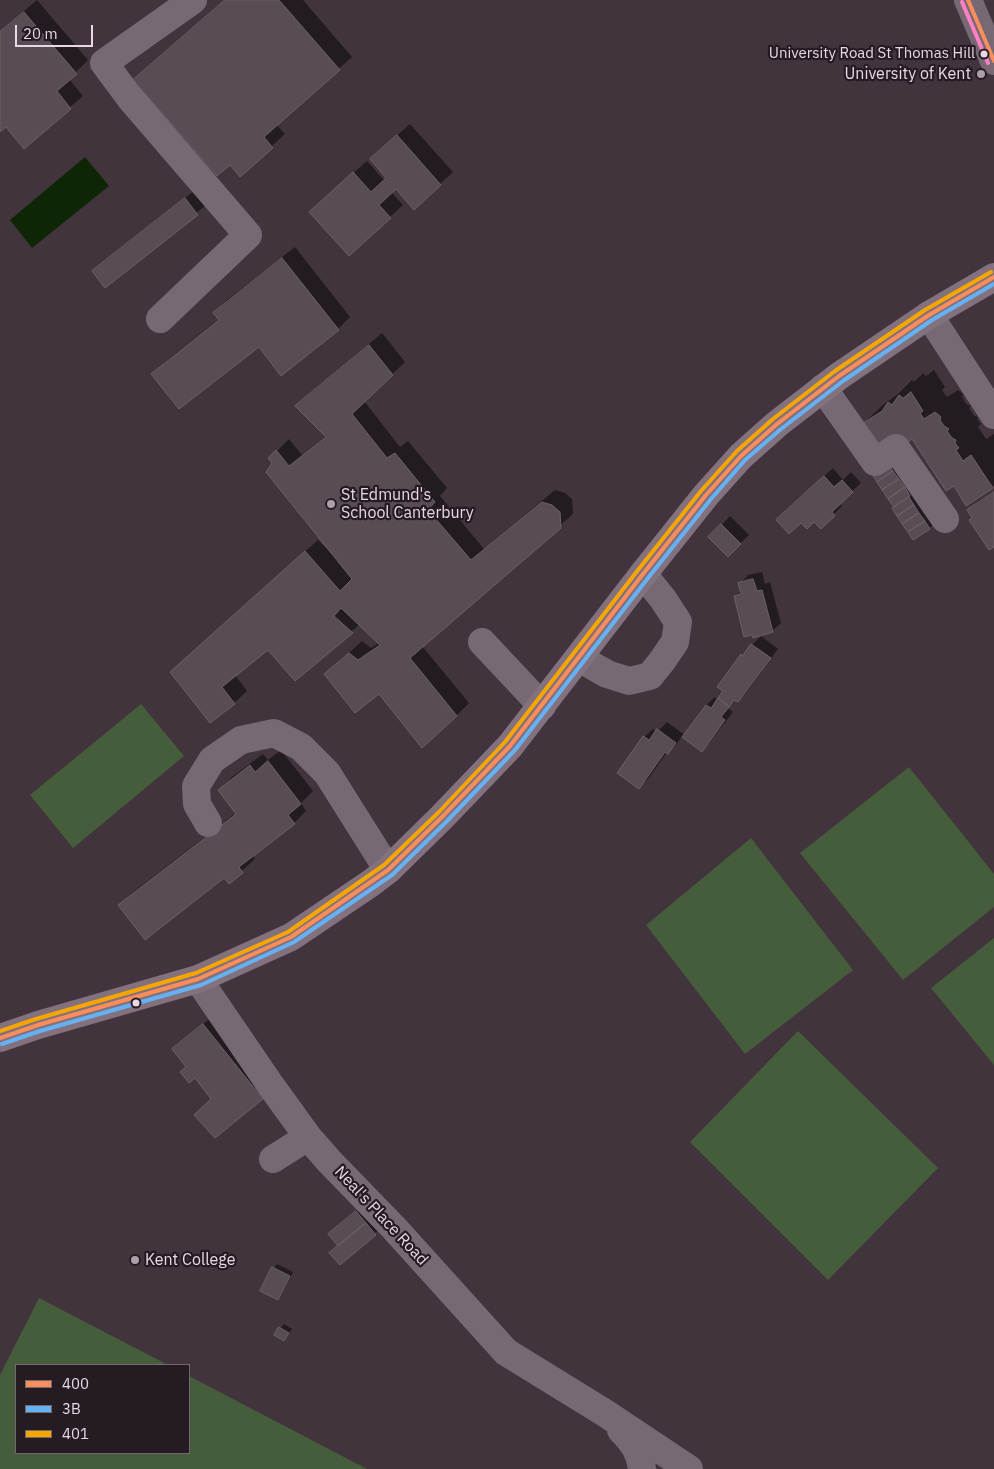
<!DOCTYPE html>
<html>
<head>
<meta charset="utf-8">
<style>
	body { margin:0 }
	#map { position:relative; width:994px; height:1469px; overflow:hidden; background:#41343d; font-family:"IBM Plex Sans",sans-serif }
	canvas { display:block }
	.legend { position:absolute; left:15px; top:1364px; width:175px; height:90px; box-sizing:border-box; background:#251b23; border:1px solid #736770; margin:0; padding:6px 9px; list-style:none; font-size:15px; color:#e7d8e3 }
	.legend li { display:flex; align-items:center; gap:10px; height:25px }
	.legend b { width:25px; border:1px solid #736770 }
	.scale { position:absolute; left:15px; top:25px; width:78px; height:22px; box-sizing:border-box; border:2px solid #e7d8e3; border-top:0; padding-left:6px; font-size:15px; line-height:18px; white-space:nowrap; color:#e7d8e3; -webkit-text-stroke:4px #251b23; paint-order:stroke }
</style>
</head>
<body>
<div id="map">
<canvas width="994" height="1469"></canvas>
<ul class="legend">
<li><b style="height:6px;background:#fa8e5a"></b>400</li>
<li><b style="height:6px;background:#66b1f2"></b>3B</li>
<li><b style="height:6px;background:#f7a600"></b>401</li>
</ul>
<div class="scale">20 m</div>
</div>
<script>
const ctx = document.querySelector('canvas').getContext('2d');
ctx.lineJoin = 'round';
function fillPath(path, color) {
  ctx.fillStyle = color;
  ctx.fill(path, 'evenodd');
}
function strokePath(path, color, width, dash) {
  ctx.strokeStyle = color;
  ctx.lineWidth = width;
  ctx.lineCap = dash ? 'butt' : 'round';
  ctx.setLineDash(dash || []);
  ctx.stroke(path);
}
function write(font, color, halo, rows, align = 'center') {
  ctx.font = font + ' "IBM Plex Sans",sans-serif';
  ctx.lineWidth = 4.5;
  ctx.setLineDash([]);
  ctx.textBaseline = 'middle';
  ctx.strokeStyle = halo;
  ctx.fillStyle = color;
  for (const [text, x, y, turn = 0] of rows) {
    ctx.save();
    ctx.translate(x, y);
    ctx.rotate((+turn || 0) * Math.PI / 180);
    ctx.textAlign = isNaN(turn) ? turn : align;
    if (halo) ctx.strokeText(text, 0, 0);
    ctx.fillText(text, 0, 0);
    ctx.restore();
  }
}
fillPath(new Path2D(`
	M141 704 184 756 73 848 30 795Z
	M909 767 994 874V907L903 980 800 853Z
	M751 838 853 970 745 1054 646 925Z
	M994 938V1065L931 988Z
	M798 1031 938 1168 828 1280 690 1142Z
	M39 1298 168 1365H16V1453H189V1376L367 1469H0V1375Z`), '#465d3b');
fillPath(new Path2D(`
	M85 157 109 186 32 248 10 220Z`), '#0e2605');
fillPath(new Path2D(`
	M37 0 88 60 69 79 83 96 24 147 6 125 0 130V32Z
	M225 0H303L352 57 276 124 285 134 240 175 147 68Z
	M410 124 453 172 440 184 396 188 391 192 403 205 390 217 323 199 367 161 384 180 387 177 384 147Z
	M194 191 205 206 105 286 102 263Z
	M295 247 350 317 338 329 259 345 153 374 166 361 219 319 215 313 227 300Z
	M382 333 405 362 364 401 400 447 408 441 447 488 440 496 484 549 555 490 565 493 572 499 573 514 422 646 469 703 456 716 379 693 326 674 362 641 371 648 379 643 360 624 295 679 268 649 235 675 247 691 234 703 184 660 318 540 326 548 328 547 270 458 289 439 302 455 326 436 297 406 309 394Z
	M934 370 945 387 942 390 947 397 958 390 963 394 962 396 966 404 971 406 969 408 974 416 978 417 977 419 981 424 978 427 986 439 994 434V485L992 487 954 484 912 437 861 426 884 404 898 394 912 380 914 382 923 373 926 376Z
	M892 460 933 525 929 528 895 507 873 474Z
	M833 468 843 480 851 472 861 483 839 503 842 506 821 527 814 520 786 512Z
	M994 491V546L969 510 977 502Z
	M730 516 749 535 728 555 710 537Z
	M762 572 765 584 770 582 781 623 772 631 735 597 742 590 740 584 748 575Z
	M761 636 778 649 746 693 738 701 735 699 728 708 733 712 710 742 702 750 682 736 676 745 668 753 667 752 648 779 639 787 644 737 653 729 657 732 667 722 685 735 706 705 715 697 718 700 724 691 719 687 742 655Z
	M281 750 313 791 301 803 306 811 294 823 252 855 255 859 229 882 224 876 120 905 132 893 237 812 220 790 232 777 263 754 268 760Z
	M212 1017 270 1090 262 1098 212 1099 187 1067 182 1041Z
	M365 1203 384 1225 340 1264 338 1226Z
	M277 1264 293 1272 281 1295 278 1299 274 1268Z
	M284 1324 292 1329 284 1340 276 1334Z`), '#0007');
const building = new Path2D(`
	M225 0H279L340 70 264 137 273 148 240 177 230 165 217 176 133 80Z
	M24 12 77 74 57 91 71 109 24 149 6 127 0 132V32Z
	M397 135 441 185 414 210 396 189 379 205 391 218 349 256 309 212 353 172 371 192 386 178 370 159Z
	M185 198 198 215 105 288 92 271Z
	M282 258 339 330 281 376 259 347 179 409 151 374 219 320 213 313Z
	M369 345 393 375 352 414 387 458 395 453 435 502 428 510 471 560 542 502 552 505 560 512 561 528 410 658 457 716 422 748 379 694 355 713 324 674 349 653 358 660 380 645 341 608 334 616 353 633 295 681 268 650 222 687 235 704 210 723 170 672 305 551 340 591 352 579 266 472 272 463 268 458 276 450 289 466 326 437 295 406Z
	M911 392 923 411 920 413 924 419 935 412 941 417 940 420 944 426 949 429 947 431 952 438 956 440 955 443 959 448 956 450 963 461 971 455 993 488 966 506 954 486 946 491 912 439 905 444 876 452 859 426 882 411 888 402 892 405 899 395 903 398Z
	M888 463 893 471 877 482 872 474Z
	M893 471 899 479 882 490 877 482Z
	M824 476 834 487 842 480 853 492 832 512 835 516 821 529 814 522 807 529 801 523 789 534 776 520Z
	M899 479 905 487 888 499 882 490Z
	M905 487 910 496 894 507 888 499Z
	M994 492V547L989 550 969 520 972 518 967 510Z
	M909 497 914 505 897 516 892 508Z
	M914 505 919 513 902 524 897 516Z
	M919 513 925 521 908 532 902 524Z
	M925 521 930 529 913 540 908 532Z
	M721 524 741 544 728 557 708 537Z
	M753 579 757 591 762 590 773 632 753 638 752 635 744 637 734 596 741 594 738 583Z
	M751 644 771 658 738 702 734 700 729 707 718 698 723 691 717 687 741 654 742 656Z
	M718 698 729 707 721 717 725 720 702 752 682 737 706 705 711 708Z
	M657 729 676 743 668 754 665 752 639 789 617 773 643 736 649 740Z
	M268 761 301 804 288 815 295 824 239 867 243 873 229 884 224 878 145 940 118 905 236 814 218 790 250 765 255 772Z
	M203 1024 263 1099 215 1138 194 1115 211 1099 195 1078 189 1083 180 1072 186 1067 172 1049Z
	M356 1211 366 1223 338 1246 328 1234Z
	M366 1223 376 1235 340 1265 329 1253Z
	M272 1267 290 1276 278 1300 260 1291Z
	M279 1327 289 1333 284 1341 274 1335Z`);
fillPath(building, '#584d55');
strokePath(building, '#6c6168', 1);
strokePath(new Path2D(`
	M968 0 994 61
	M929 315 994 415
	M160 319 248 235 130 98 104 63 193 0
	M823 388 875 462 896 448 945 519
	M482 642 542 706
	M579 658 607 674 629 681 650 676 662 661 675 642 678 622 663 599 643 574
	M208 823 197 804 196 786 212 760 241 740 274 733 301 747 327 773 388 870
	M198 979 269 1083 308 1137 329 1161 394 1228 506 1352 605 1413 689 1469
	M273 1159 308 1137
	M621 1430C633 1442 640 1452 642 1469`), '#776973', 28);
strokePath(new Path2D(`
	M0 1038 38 1025 198 979 291 937 371 883 388 870 442 817 510 746 643 574 706 495 741 456 777 424 839 376 929 315 994 277`), '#83717e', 28);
strokePath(new Path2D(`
	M968 0 994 61
	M0 1038 38 1025 198 979 291 937 388 870 442 817 510 746 643 574 706 495 741 456 777 424 839 376 929 315 994 277`), '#fa8e5a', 4);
strokePath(new Path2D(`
	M2 1044 40 1031 201 985 294 942 392 875 447 821 515 750 648 578 711 499 745 460 781 429 843 381 932 320 994 284`), '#66b1f2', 4);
strokePath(new Path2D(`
	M0 1031 36 1019 196 973 288 932 384 865 438 813 505 742 638 570 701 491 737 451 773 419 835 371 925 310 991 272`), '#f7a600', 4);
strokePath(new Path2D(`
	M962 2 988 63`), '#ff80c5', 4);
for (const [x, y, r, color] of [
	[984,54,4.5,"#e7d8e3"],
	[981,74,5,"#ad9fa9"],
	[331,504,5,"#ad9fa9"],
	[136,1003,4.5,"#e7d8e3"],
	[135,1260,5,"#ad9fa9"]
]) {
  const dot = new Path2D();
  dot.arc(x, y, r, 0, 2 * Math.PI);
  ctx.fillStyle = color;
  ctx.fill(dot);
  strokePath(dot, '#251b23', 2);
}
write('15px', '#e7d8e3', '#251b23', [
	["University Road St Thomas Hill",975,54]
], 'right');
write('16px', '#e7d8e3', '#251b23', [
	["University of Kent",971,74,"right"],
	["St Edmund's",341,495],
	["School Canterbury",341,513],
	["Kent College",145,1260]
], 'left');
write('16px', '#e7d8e3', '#251b23', [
	["Neal's Place Road",381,1216,47]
]);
</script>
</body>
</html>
